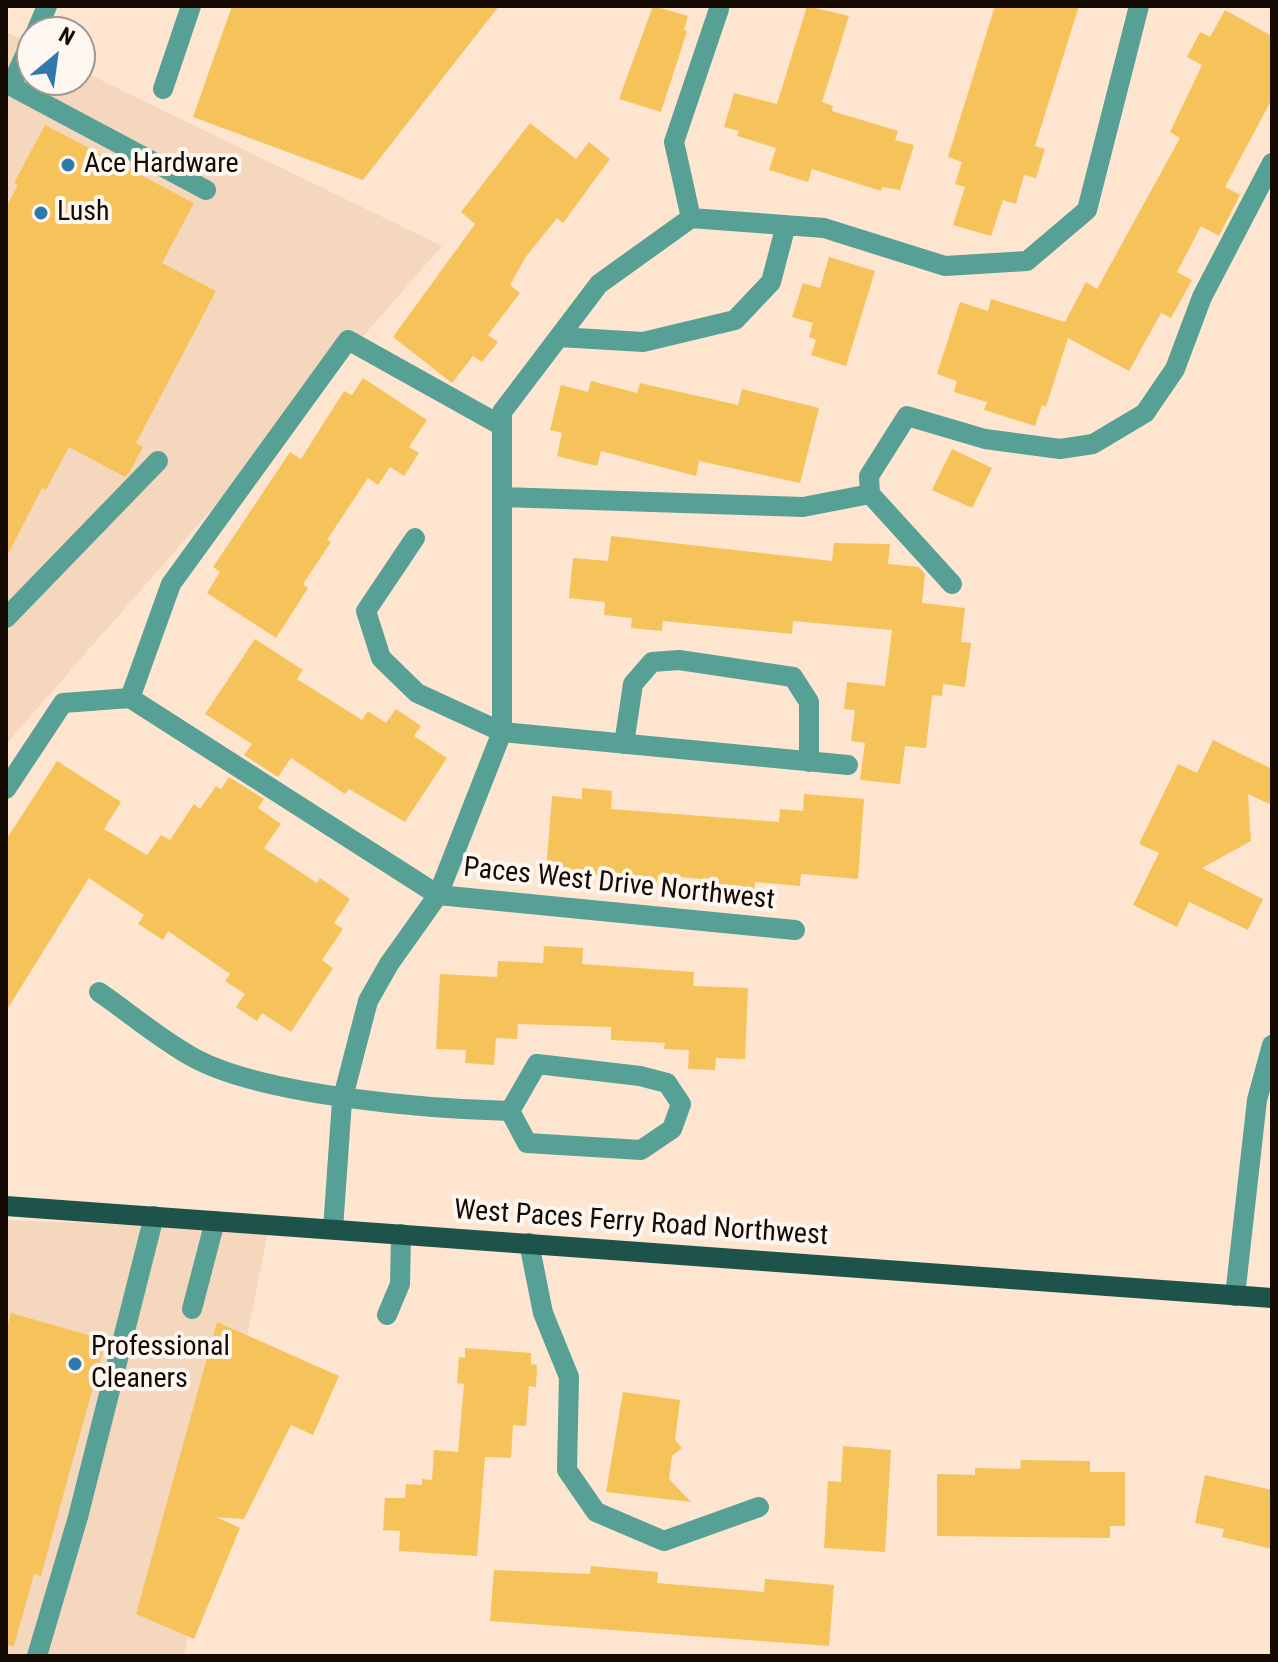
<!DOCTYPE html>
<html>
<head>
<meta charset="utf-8">
<style>
	body { margin:0 }
	#map { position:relative; width:1278px; height:1662px; overflow:hidden; background:#fee5cf; font-family:"Roboto Condensed",sans-serif }
	canvas { display:block }
	.frame { position:absolute; inset:0; border:8px solid #150b03; pointer-events:none }
	.north { position:absolute; left:16px; top:16px; width:80px; height:80px; box-sizing:border-box; background:#fdf6f1; border:2px solid #a09892; border-radius:50%; rotate:29deg; font-size:22px; font-weight:700; line-height:32px; text-align:center; color:#150b03 }
	.north::after { content:''; display:block; margin:auto; width:28px; height:36px; background:#3079ad; clip-path:polygon(50% 0,100% 100%,50% 72%,0 100%) }
</style>
</head>
<body>
<div id="map">
<canvas width="1278" height="1662"></canvas>
<div class="frame"></div>
<div class="north">N</div>
</div>
<script>
const ctx = document.querySelector('canvas').getContext('2d');
ctx.lineJoin = 'round';
function fillPath(path, color) {
  ctx.fillStyle = color;
  ctx.fill(path, 'evenodd');
}
function strokePath(path, color, width, dash) {
  ctx.strokeStyle = color;
  ctx.lineWidth = width;
  ctx.lineCap = dash ? 'butt' : 'round';
  ctx.setLineDash(dash || []);
  ctx.stroke(path);
}
function write(font, color, halo, rows, align = 'center') {
  ctx.font = font + ' "Roboto Condensed",sans-serif';
  ctx.lineWidth = 8;
  ctx.setLineDash([]);
  ctx.textBaseline = 'middle';
  ctx.strokeStyle = halo;
  ctx.fillStyle = color;
  for (const [text, x, y, turn = 0] of rows) {
    ctx.save();
    ctx.translate(x, y);
    ctx.rotate((+turn || 0) * Math.PI / 180);
    ctx.textAlign = isNaN(turn) ? turn : align;
    if (halo) ctx.strokeText(text, 0, 0);
    ctx.fillText(text, 0, 0);
    ctx.restore();
  }
}
fillPath(new Path2D(`
	M6 32 32 45V80H80V70L442 246 6 744Z
	M6 1220 268 1231 184 1656H6Z`), '#f4d7bd');
fillPath(new Path2D(`
	M232 6H499L363 180 193 117Z
	M653 6 688 16 684 30 687 31 661 112 619 99Z
	M807 6 849 16 822 102 833 106 832 111 898 131 895 140 914 145 900 190 882 187 881 191 812 169 808 182 769 170 776 148 737 136 739 131 724 127 734 93 777 104Z
	M995 6H1079L1035 146 1045 149 1036 178 1024 175 1016 204 1003 200 991 236 953 225 965 187 955 184 962 162 948 157Z
	M1225 10 1272 36V99L1225 187 1240 195 1219 236 1201 226 1177 272 1192 280 1171 318 1161 313 1129 371 1068 338 1046 407 1042 405 1035 426 984 410 987 402 954 392 957 381 937 374 960 302 988 311 991 299 1065 322 1086 282 1097 289 1180 138 1170 132 1202 65 1187 57 1200 32 1210 37Z
	M530 123 576 159 589 142 610 159 563 223 557 218 525 258 510 285 520 293 488 335 498 342 482 362 473 356 452 383 393 337 475 224 461 212Z
	M45 125 194 203 162 263 216 291 136 443 143 447 130 471 125 477 69 447 46 490 42 488 6 558V208L18 185 14 183Z
	M829 257 875 271 846 366 811 355 816 340 809 337 813 323 792 317 803 283 820 288Z
	M363 378 427 420 409 447 419 453 404 476 390 467 378 485 368 478 327 540 331 542 303 584 308 588 276 638 207 593 220 572 213 567 290 452 301 459 344 391 352 395Z
	M591 381 637 393 640 383 738 405 742 389 819 408 800 483 699 461 696 476 601 451 597 466 557 456 562 433 550 430 561 385 588 392Z
	M952 449 992 468 972 508 932 490Z
	M611 536 832 561 834 543 890 544 888 564 919 567 925 574 922 603 965 608 961 642 971 643 965 687 943 684 942 696 932 695 926 748 905 746 900 784 860 780 865 743 851 741 855 710 844 709 847 682 885 686 892 630 793 621 792 634 663 621 662 631 631 628 632 618 604 615 605 602 569 598 573 558 608 561Z
	M255 639 303 670 297 679 362 720 368 711 386 723 396 709 421 726 414 736 447 758 405 822 349 789 345 794 291 758 278 777 244 755 252 744 205 714Z
	M1213 740 1272 769V805L1248 794 1251 841 1202 868 1263 899 1248 930 1189 902 1177 927 1133 905 1159 853 1139 844 1178 764 1197 773Z
	M57 761 121 802 104 829 147 855 161 835 170 840 194 804 200 809 216 786 221 789 229 777 264 799 258 808 281 824 264 848 317 883 320 878 350 899 334 923 343 929 322 960 333 968 291 1032 262 1013 257 1021 236 1007 245 994 225 981 230 974 168 931 163 940 138 924 144 915 89 878 6 1011V840Z
	M582 788 612 791 611 809 779 822 780 809 803 811 804 794 864 799 858 879 801 874 800 886 755 882 754 898 710 895 712 880 658 875 656 890 613 887 614 877 546 871 552 796 582 799Z
	M544 946 583 948 582 964 694 972 693 986 748 988 745 1059 716 1058 715 1070 688 1069 689 1050 664 1049 665 1043 611 1040V1027L518 1024 517 1039 496 1038 494 1065 465 1063 466 1050 436 1049 440 974 497 977 498 961 543 963Z
	M11 1313 106 1340 41 1576 34 1574 14 1646 6 1645V1331Z
	M217 1322 339 1376 313 1435 291 1425 244 1519 216 1517 240 1528 194 1639 136 1614Z
	M465 1348 531 1353V1364L537 1365 536 1387 529 1386 526 1426 513 1425 511 1458 485 1457 477 1556 399 1551 400 1531 383 1530 385 1498H405L406 1484 422 1485V1479L432 1480 434 1450 458 1452 464 1384 457 1383 459 1357 465 1358Z
	M623 1392 680 1400 675 1440 682 1448 672 1456 669 1479 691 1502 606 1492Z
	M843 1446 891 1450 885 1552 824 1548 828 1481 841 1482Z
	M1021 1460 1090 1461V1472H1125V1526H1110V1538L937 1536V1474L975 1475V1468L1020 1469Z
	M1205 1475 1272 1490V1549L1222 1537 1224 1529 1195 1523Z
	M591 1566 658 1572 657 1583 729 1589 764 1592 765 1579 834 1585 829 1646 490 1621 494 1570 590 1574Z`), '#f5c35a');
strokePath(new Path2D(`
	M36 32 47 6
	M32 40 11 86 206 190
	M163 89 191 6
	M691 218 674 142 719 9
	M559 337 643 342 735 320 771 282 786 225
	M502 426 348 340 171 584 130 698 438 895 795 930
	M502 497 803 507 870 494
	M415 538 366 611 381 658 417 693 502 732 848 765
	M952 584 870 494 869 476 907 416 985 439 1060 449 1093 444 1145 413 1175 369 1202 297 1272 163
	M6 618 158 461
	M624 744 633 684 652 662 679 660 793 677 809 702V762
	M6 789 63 703 130 698
	M99 992C131 1014 162 1041 196 1059 267 1096 429 1109 510 1111L527 1143 641 1150 672 1129 681 1104 667 1083 640 1076 537 1064 510 1111
	M333 1229 342 1101 368 1001 389 964 438 895 502 732V412L599 284 691 218 824 228 945 266 1027 261 1087 210 1139 6
	M529 1243 543 1313 569 1377 567 1470 596 1512 664 1541 759 1507
	M1235 1296 1257 1100 1272 1045
	M192 1309 215 1221
	M387 1315 400 1284 401 1234
	M37 1656 78 1517 154 1216`), '#57a095', 20);
strokePath(new Path2D(`
	M6 1206 1272 1298`), '#1e534c', 20);
for (const [x, y, r, color] of [
	[68,165,8,"#3079ad"],
	[41,213,8,"#3079ad"],
	[75,1364,8,"#3079ad"]
]) {
  const dot = new Path2D();
  dot.arc(x, y, r, 0, 2 * Math.PI);
  ctx.fillStyle = color;
  ctx.fill(dot);
  strokePath(dot, '#fdf6f1', 3);
}
write('28px', '#150b03', '#fdf6f1', [
	["Ace Hardware",84,165],
	["Lush",57,213],
	["Professional",91,1348],
	["Cleaners",91,1380]
], 'left');
write('28px', '#150b03', '#fdf6f1', [
	["Paces West Drive Northwest",619,885,6],
	["West Paces Ferry Road Northwest",641,1224,4]
]);
</script>
</body>
</html>
